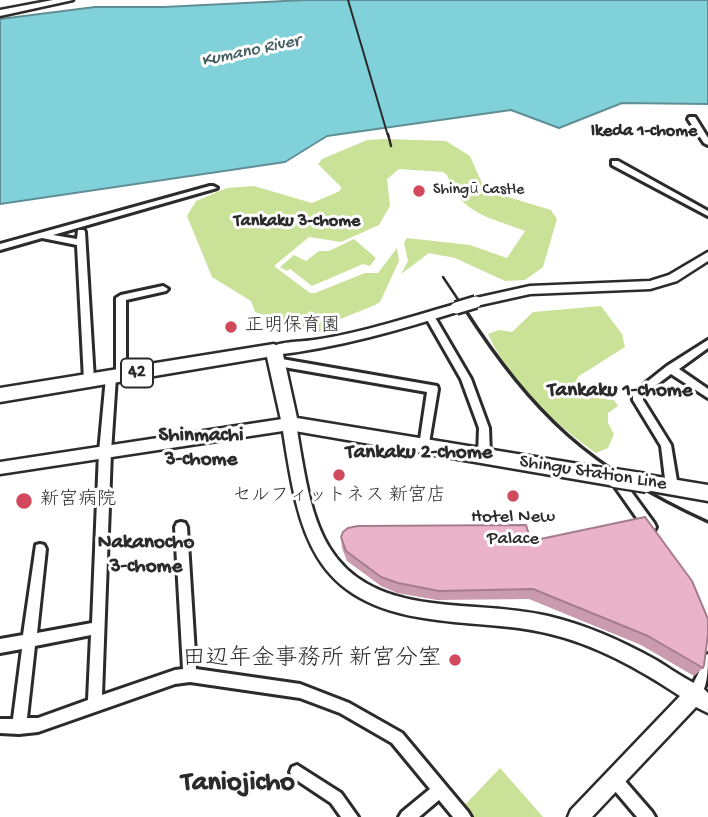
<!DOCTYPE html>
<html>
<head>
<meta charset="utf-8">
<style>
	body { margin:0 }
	canvas { display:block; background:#fff }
</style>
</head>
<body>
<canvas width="708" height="817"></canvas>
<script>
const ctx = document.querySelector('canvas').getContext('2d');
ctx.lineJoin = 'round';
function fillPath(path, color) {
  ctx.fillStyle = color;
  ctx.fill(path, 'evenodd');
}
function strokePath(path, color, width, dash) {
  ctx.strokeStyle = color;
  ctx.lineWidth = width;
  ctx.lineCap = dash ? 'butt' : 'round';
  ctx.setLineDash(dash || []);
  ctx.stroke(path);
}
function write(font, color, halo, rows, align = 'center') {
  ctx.font = font + ' "Gochi Hand","Klee One",sans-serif';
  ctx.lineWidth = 6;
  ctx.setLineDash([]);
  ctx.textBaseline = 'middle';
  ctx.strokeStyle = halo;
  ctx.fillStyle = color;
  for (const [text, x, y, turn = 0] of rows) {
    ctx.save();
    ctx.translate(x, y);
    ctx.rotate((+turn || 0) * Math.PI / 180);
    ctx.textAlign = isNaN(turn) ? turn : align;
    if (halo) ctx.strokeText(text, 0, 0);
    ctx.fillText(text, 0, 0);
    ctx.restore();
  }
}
fillPath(new Path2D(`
	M385 139 446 141 470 156 485 190 551 210 557 219 543 267 525 280 505 281 455 258 429 253 401 274 408 261 404 243 407 238 470 245 507 258 525 231C490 217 461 215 447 175L443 172 399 169 387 179 390 206 379 225 341 242 309 237 274 266 310 293H315L365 273H378L397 248 399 261 380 302 375 305 328 324 326 327 329 331 316 332 255 312 251 301 212 277 187 216 196 201 227 188 254 186 312 203 340 191 341 187 318 164 322 159 367 140Z
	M354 239 376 258 370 266 363 264 312 286 290 269 287 271 280 267 294 255 306 261 319 251H329Z
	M601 306 622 334 625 347 579 376 575 382 595 398 614 400 618 406 608 413V423L614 434 608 448 596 453C553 423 510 382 488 334L499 330 512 332 533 312Z
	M500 768 543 817H468L461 809Z`), '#cae298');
const water = new Path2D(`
	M305 0H708V104L622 103 559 128 511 110 327 136 285 162 0 204V19L95 7H164Z`);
fillPath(water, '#81d1db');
strokePath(water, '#5f8f95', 2);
const minor = new Path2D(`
	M689 117H695L708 138V145L704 143 688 119Z
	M612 161H618L708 211V216L612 165Z
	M210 186H213L217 188 53 235 77 239 78 230H84L85 232 94 380 89 384 85 383 84 380 77 245 42 238 0 250V244Z
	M163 286 168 289 166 291 126 300V376L125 379H117L116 376V298L121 295Z
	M430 313 433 314 471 379 489 428 490 456 488 459 484 461 480 459 478 456 479 428 461 379 425 316Z
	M708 340V348L679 369 708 389V398L671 374 643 395V400L671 445 678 487 676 490 672 492 668 490 666 487 661 446 633 400V393L667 366Z
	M276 358 437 386 438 389 428 449H420L419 446 427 392 272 365 271 362 272 359Z
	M111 373 116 377 111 452 102 695 175 670 183 669 175 527 177 523 181 522 185 523 187 527 196 669 300 684 349 703 402 733 468 812 471 817H453L439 800 419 817H399L402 812 430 789 392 743 340 713 300 698 190 682 175 684 38 732 19 734 0 733V719H13L22 649 0 653V639L23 635 36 545 40 544 44 545 46 549 37 633 92 623 99 452 106 377ZM91 635 88 700 38 718H27L35 646Z
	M615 473 619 475 654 523 656 527 654 531 650 532 646 531 611 481 609 478 611 475Z
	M708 654C708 671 708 692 695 701L690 699 688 694 699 672 703 656Z
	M297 765 341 793 358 817H341L331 803 292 777 290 772 292 767Z
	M614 772 619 774 652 812 655 817H637L609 784 607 779 609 774Z`);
const tertiary = new Path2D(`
	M708 252V261L677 281 650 289 530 294 476 306 470 302 476 298 530 286 650 281 669 275Z
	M456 304 460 305 462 308 460 311C399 330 338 348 274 355L267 350C276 341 301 342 314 340 362 333 409 317 456 304Z
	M289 418 294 420 296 424C312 519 318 589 432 603 470 608 510 607 548 616 586 625 622 641 656 660 671 669 686 680 702 687L708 693V713L696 707 592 817H568L571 810 680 696C639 669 595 644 546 633 508 624 469 625 430 619 311 603 299 534 283 431L0 474V462Z`);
const primary = new Path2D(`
	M53 0H73L0 16V10Z
	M274 344 282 350 297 418 615 470 622 472 624 478 622 484 615 486 283 429 267 357 0 402V388Z
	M647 475 708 485V501L640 489 638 483 640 477Z`);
strokePath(minor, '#2b2b2b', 6);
strokePath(tertiary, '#2b2b2b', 5);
strokePath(primary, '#2b2b2b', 5);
fillPath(minor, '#fff');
fillPath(tertiary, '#fff');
fillPath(primary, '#fff');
strokePath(new Path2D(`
	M348 0 388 136`), '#2b2b2b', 2);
strokePath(new Path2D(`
	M388 134 391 146
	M443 277 465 310`), '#2b2b2b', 2.5);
strokePath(new Path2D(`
	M464 308C534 416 590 468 708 522`), '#2b2b2b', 3.5);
const tertiaryBridge = new Path2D(`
	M456 308 476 302`);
const primaryBridge = new Path2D(`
	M615 478 647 483`);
strokePath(tertiaryBridge, '#2b2b2b', 16, []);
strokePath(primaryBridge, '#2b2b2b', 23, []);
strokePath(tertiaryBridge, '#fff', 11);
strokePath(primaryBridge, '#fff', 18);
fillPath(new Path2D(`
	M341 537 531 541 703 668 694 676 641 645 529 599 437 600 397 593 381 586 347 561 342 548Z`), '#ca9aad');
const building = new Path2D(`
	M645 517 692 581 708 619V634L704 665 703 668 648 636 533 589 439 591 398 583 381 577 346 551 341 537 343 532 348 528 358 526 526 525 531 541Z`);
fillPath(building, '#ebb3c9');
strokePath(building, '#a47d8d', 2);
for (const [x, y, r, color] of [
	[419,191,7,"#d1495b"],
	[231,327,7,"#d1495b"],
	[339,475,7,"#d1495b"],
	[513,496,7,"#d1495b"],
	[24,501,9,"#d1495b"],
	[455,660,7,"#d1495b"]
]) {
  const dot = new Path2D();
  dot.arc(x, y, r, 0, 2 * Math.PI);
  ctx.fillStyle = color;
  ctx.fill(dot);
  strokePath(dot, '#fff', 2.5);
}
write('16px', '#2b2b2b', '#fff', [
	["Shingū Castle",433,191]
], 'left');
write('italic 18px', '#455d60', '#fff', [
	["Kumano River",251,52,-12]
]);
write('bold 18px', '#2b2b2b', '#fff', [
	["Ikeda 1-chome",644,132],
	["Tankaku 3-chome",297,222]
]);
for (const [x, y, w] of [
	[137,373,32]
]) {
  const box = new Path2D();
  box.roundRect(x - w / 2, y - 14.5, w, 29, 5);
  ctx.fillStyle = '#fff';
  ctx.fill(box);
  strokePath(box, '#2b2b2b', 2);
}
write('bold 18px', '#2b2b2b', null, [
	["42",137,373]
]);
write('19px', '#2b2b2b', '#fff', [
	["正明保育園",245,327],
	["セルフィットネス 新宮店",339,497,"center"],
	["新宮病院",40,501],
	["Hotel New",513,518,"center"],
	["Palace",513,540,"center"]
], 'left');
write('19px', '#2b2b2b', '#fff', [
	["Shingu Station Line",593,474,9]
]);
write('bold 21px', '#2b2b2b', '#fff', [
	["Tankaku 1-chome",620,392],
	["Shinmachi",201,437],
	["3-chome",201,461],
	["Tankaku 2-chome",419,454],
	["Nakanocho",146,544],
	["3-chome",146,568]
]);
write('23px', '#2b2b2b', '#fff', [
	["田辺年金事務所 新宮分室",441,660]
], 'right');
write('bold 28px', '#2b2b2b', '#fff', [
	["Taniojicho",238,785]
]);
</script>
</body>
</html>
